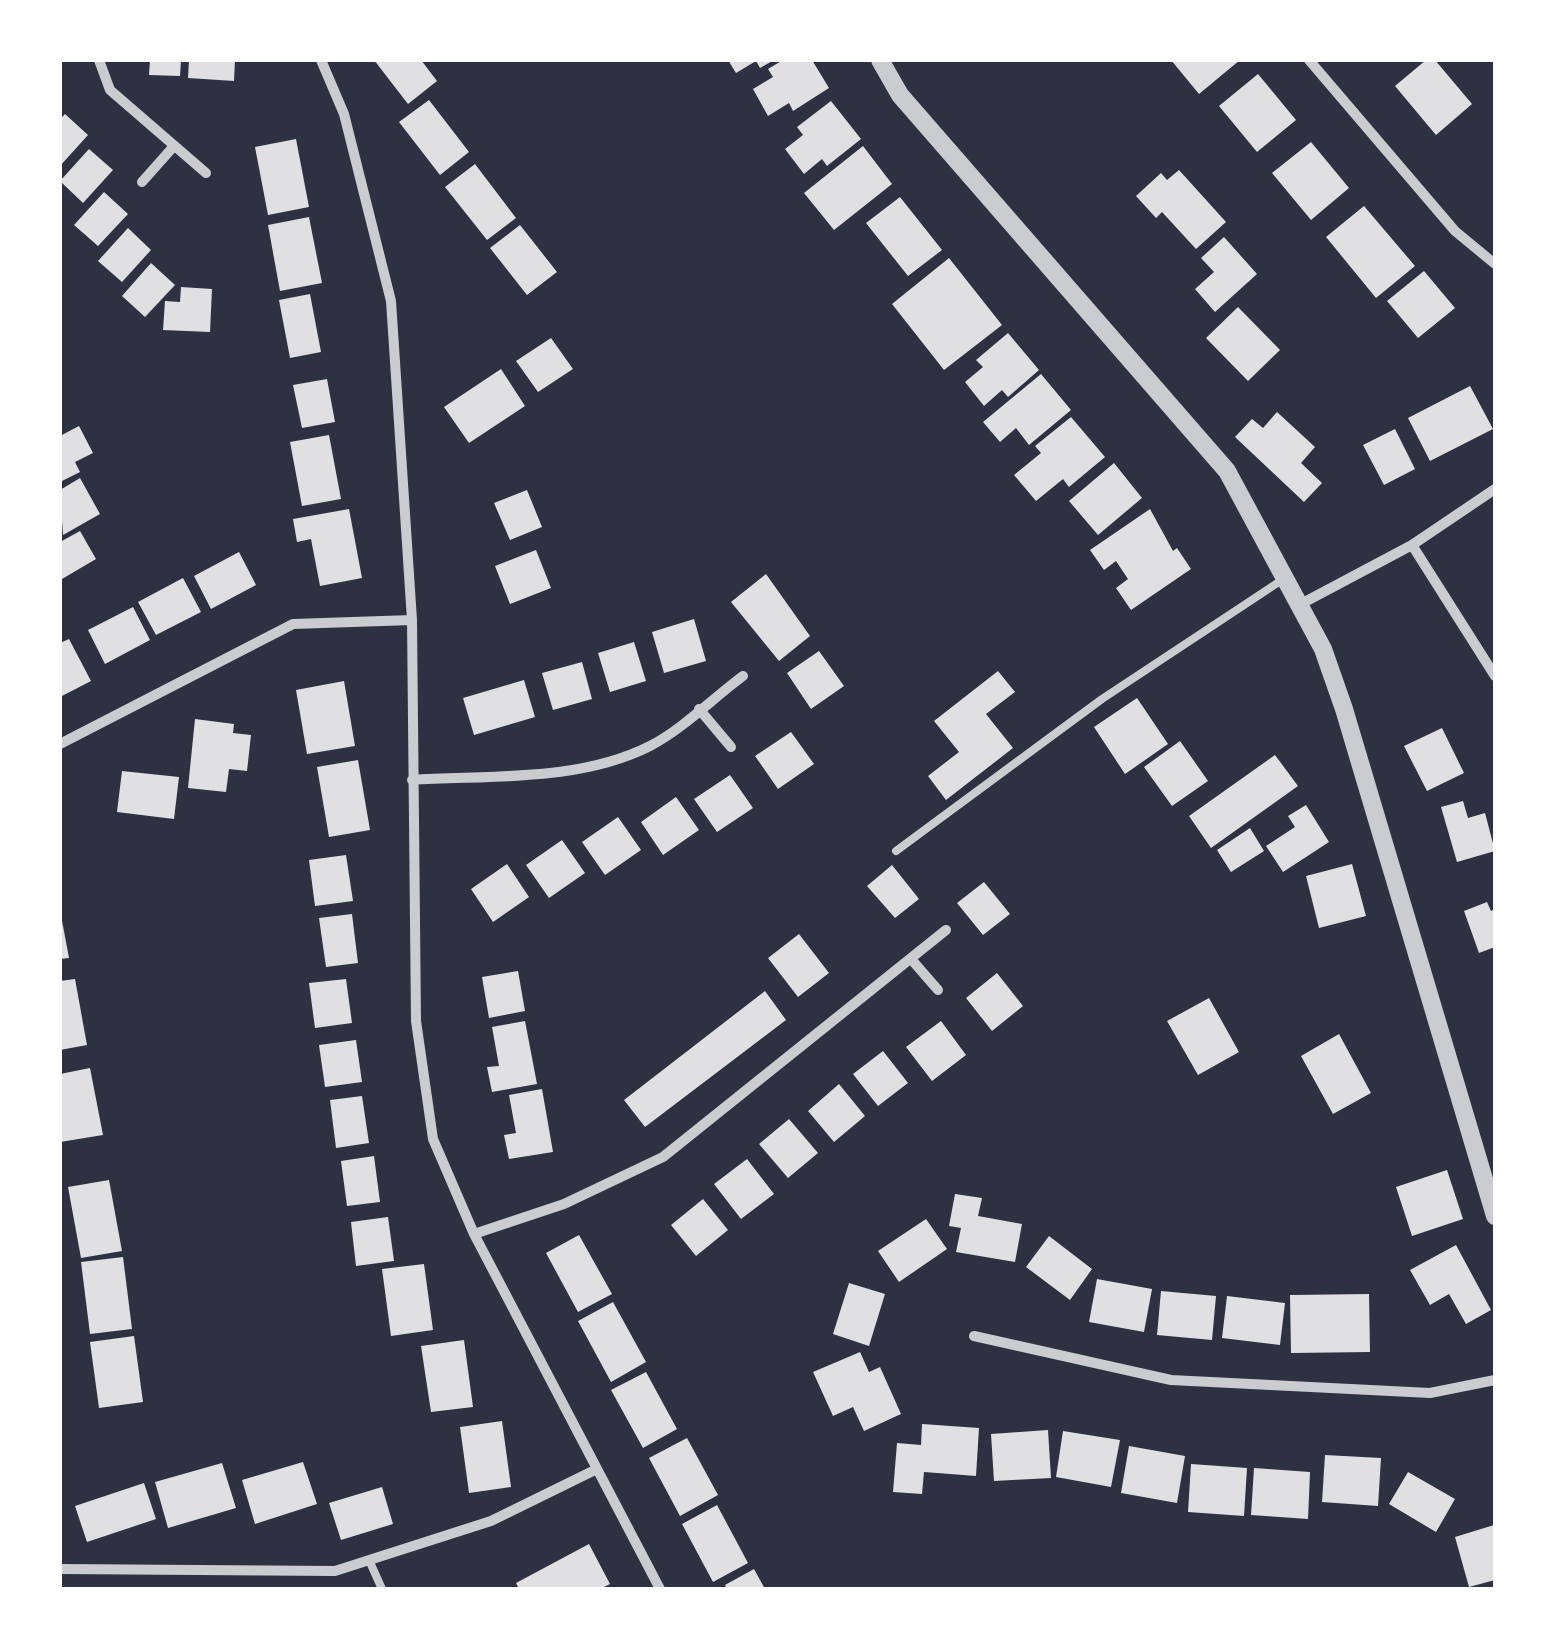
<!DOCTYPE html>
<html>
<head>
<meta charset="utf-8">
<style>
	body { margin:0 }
	#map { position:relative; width:1555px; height:1649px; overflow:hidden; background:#2d3142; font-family:"Nunito Sans",sans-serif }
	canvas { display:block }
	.frame { position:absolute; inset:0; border:62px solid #fff; pointer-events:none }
</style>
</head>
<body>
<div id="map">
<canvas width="1555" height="1649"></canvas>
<div class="frame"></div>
</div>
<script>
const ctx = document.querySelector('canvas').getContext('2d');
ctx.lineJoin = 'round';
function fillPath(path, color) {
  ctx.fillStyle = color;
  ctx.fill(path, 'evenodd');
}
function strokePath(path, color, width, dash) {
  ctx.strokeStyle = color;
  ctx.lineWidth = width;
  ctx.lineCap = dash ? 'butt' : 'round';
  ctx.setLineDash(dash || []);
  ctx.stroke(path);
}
fillPath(new Path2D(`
	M150 60H181L180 76 149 75Z
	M189 60H235L234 81 188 78Z
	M374 60H421L437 81 408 104Z
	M728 60H774L760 68 756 61 736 73Z
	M783 60H812L829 88 793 111 789 103 768 116 753 89 773 77 768 69Z
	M1171 60H1240L1199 94Z
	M1426 60H1435L1472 104 1436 135 1395 86Z
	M1258 74 1296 120 1257 152 1219 106Z
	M429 100 469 152 440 175 399 122Z
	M831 101 861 139 827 166 822 159 804 174 785 149 803 135 797 127Z
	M65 114 88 135 60 166V119Z
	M296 139 309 207 268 215 255 147Z
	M1311 142 1349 188 1311 220 1272 173Z
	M863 146 892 184 834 230 804 193Z
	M89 149 113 170 83 203 60 181Z
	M475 164 516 218 487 240 445 187Z
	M1179 170 1226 222 1196 249 1162 212 1156 218 1136 196 1161 173 1167 180Z
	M104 192 128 214 98 246 74 225Z
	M900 197 942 250 908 276 866 223Z
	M1364 206 1415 266 1376 298 1326 237Z
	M309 217 322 283 280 291 268 225Z
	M520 225 557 272 527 295 490 248Z
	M128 228 151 250 122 282 98 261Z
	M1224 237 1257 274 1215 312 1195 289 1214 272 1201 258Z
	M949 258 1002 325 944 370 892 304Z
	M151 263 175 285 145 317 122 296Z
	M1424 271 1455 308 1418 338 1387 301Z
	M181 287 212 289 210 332 163 330 165 301 180 302Z
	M310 294 321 352 290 358 279 300Z
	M1238 307 1280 350 1248 381 1206 338Z
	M1008 333 1039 370 1008 397 1002 390 984 406 965 382 983 367 976 360Z
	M551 338 573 369 538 392 516 361Z
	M501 369 525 406 469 443 444 407Z
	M1041 374 1071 410 1029 445 1016 428 1000 442 983 422Z
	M327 379 335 422 302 428 293 385Z
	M1470 386 1493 429 1430 461 1408 418Z
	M1277 412 1315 447 1301 463 1322 483 1304 502 1235 437 1252 419 1263 428Z
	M1071 417 1105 457 1069 487 1063 479 1036 501 1014 475 1041 453 1035 446Z
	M79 426 93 453 75 462 80 472 60 482V436Z
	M1395 429 1415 469 1384 485 1363 445Z
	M329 435 341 499 302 506 290 442Z
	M1114 463 1142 498 1098 535 1069 501Z
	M80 478 100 514 63 535 60 490Z
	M527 490 542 527 510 540 494 503Z
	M349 509 362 578 320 586 311 539 297 542 293 519Z
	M1150 509 1173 551 1177 548 1191 569 1131 610 1116 588 1128 579 1116 561 1104 570 1090 550Z
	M80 531 96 559 62 579 60 542Z
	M536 550 551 588 510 604 495 566Z
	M239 552 256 585 211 609 194 576Z
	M766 574 810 636 779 661 731 602Z
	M183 578 201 612 156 635 138 602Z
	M133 607 150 640 105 664 88 630Z
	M694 619 706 661 664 673 652 632Z
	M69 639 91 681 60 697V643Z
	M634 642 646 681 610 692 598 653Z
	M819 651 844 686 811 709 787 673Z
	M582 662 592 699 553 710 542 673Z
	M998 671 1015 692 986 714 1013 748 946 800 928 776 959 752 934 721Z
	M524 680 535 717 474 735 463 698Z
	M344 681 355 746 307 754 296 690Z
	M1137 698 1168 744 1125 774 1094 727Z
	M195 719 234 724 233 733 251 735 247 771 229 769 226 792 188 788Z
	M1442 728 1464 773 1427 791 1404 746Z
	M791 732 814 764 778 789 755 756Z
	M1180 741 1208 781 1172 806 1144 767Z
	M1275 755 1298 786 1211 848 1189 816Z
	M358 760 370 830 329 837 317 767Z
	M122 771 179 777 174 819 117 812Z
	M730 775 753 808 717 832 694 799Z
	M676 797 699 830 663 855 641 822Z
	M1463 801 1468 818 1485 813 1495 851 1457 862 1441 807Z
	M1306 805 1329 842 1283 872 1266 846 1295 827 1288 816Z
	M618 817 641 850 605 875 582 842Z
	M1250 828 1264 851 1231 872 1217 850Z
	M562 840 585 873 549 898 526 865Z
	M346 855 353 901 315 906 309 860Z
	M507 864 529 897 493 922 471 889Z
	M1352 864 1366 916 1319 928 1306 876Z
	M892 865 919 899 895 918 867 886Z
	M984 882 1010 914 983 935 957 903Z
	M1487 902 1491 911 1495 909V947L1479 953 1464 911Z
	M60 910 69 958 60 959Z
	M352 914 358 963 326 967 319 918Z
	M799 934 829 973 798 997 768 958Z
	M518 971 525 1011 489 1018 482 977Z
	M997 973 1023 1006 992 1031 966 998Z
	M75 979 87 1045 60 1050V981Z
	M346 979 352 1023 315 1028 309 983Z
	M765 991 786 1020 645 1127 624 1100Z
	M1209 998 1239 1052 1198 1075 1167 1021Z
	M525 1021 537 1084 492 1092 487 1067 499 1066 492 1027Z
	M941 1021 966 1055 932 1081 906 1047Z
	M1339 1034 1371 1093 1333 1114 1301 1056Z
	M356 1040 362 1082 325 1087 319 1045Z
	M883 1051 908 1083 878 1106 853 1074Z
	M90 1068 103 1135 60 1142V1074Z
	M839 1084 865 1116 834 1142 808 1111Z
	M542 1089 553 1152 509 1159 504 1135 516 1133 509 1095Z
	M362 1096 369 1143 336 1148 330 1100Z
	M789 1119 818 1153 788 1178 759 1144Z
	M374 1156 380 1202 347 1206 341 1161Z
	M747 1159 774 1194 741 1219 714 1184Z
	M1447 1170 1463 1219 1412 1236 1396 1187Z
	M109 1180 122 1251 81 1258 68 1187Z
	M955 1194 982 1198 978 1216 1022 1224 1015 1262 956 1252 961 1228 949 1226Z
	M703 1199 728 1230 696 1256 671 1225Z
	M388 1217 394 1261 356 1266 351 1222Z
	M926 1219 947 1249 899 1282 878 1251Z
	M579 1235 612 1294 578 1312 546 1253Z
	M1049 1236 1092 1269 1070 1300 1026 1267Z
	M1456 1245 1491 1310 1466 1324 1449 1294 1430 1305 1410 1270Z
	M123 1257 132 1329 90 1334 81 1262Z
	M424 1264 433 1330 391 1336 382 1269Z
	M1097 1279 1152 1289 1144 1332 1089 1322Z
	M849 1283 885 1294 869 1346 833 1334Z
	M1161 1291 1216 1296 1212 1340 1157 1335Z
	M1369 1294 1370 1352 1291 1353 1290 1295Z
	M1227 1296 1285 1303 1280 1345 1222 1338Z
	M613 1302 646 1362 611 1382 578 1321Z
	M134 1336 143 1402 99 1408 90 1342Z
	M464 1340 473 1407 431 1412 421 1346Z
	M860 1352 869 1372 880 1367 901 1414 864 1431 853 1407 833 1416 813 1372Z
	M646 1372 677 1429 643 1448 611 1390Z
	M502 1421 511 1487 469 1493 460 1427Z
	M922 1424 979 1428 976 1476 924 1472 922 1494 893 1492 897 1443 921 1445Z
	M1048 1430 1051 1478 994 1481 991 1434Z
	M1063 1431 1120 1440 1111 1487 1056 1477Z
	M687 1438 718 1495 680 1516 649 1458Z
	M1129 1446 1185 1456 1177 1503 1121 1493Z
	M1325 1455 1381 1458 1378 1506 1322 1502Z
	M303 1462 317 1504 255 1524 242 1480Z
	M222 1463 236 1508 168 1528 155 1482Z
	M1191 1464 1247 1468 1244 1516 1188 1512Z
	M1254 1468 1310 1472 1308 1519 1251 1515Z
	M1408 1472 1455 1499 1436 1532 1389 1504Z
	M144 1483 156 1519 87 1542 75 1506Z
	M382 1487 393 1524 341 1540 329 1503Z
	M717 1505 748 1563 713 1582 682 1524Z
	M1494 1525 1495 1580 1469 1587 1455 1537Z
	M589 1544 610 1584 600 1589H519L516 1583Z
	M754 1569 765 1589H727L725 1585Z`), '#e0e0e3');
strokePath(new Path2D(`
	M896 851 1102 699 1285 578
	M369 1560 382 1589`), '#caccd0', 8);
strokePath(new Path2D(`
	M99 60 110 90 206 173
	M321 60 344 114 391 301 412 620 416 1021 433 1139 474 1234 660 1589
	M1309 60 1455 231 1495 264
	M142 182 174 146
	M1412 545 1495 676
	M1299 605 1412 545 1495 489
	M699 709 731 747
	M60 744 293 624 412 620
	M412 780C490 775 579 782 650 746 683 729 713 698 743 676
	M911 959 938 990
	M474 1234 564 1204 663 1157 946 930
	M974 1336 1171 1380 1430 1393 1495 1380
	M60 1569 335 1571 491 1521 597 1469`), '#caccd0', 10);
strokePath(new Path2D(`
	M880 60 900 95 1227 471 1323 649 1344 709 1495 1216`), '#caccd0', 18);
</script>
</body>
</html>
